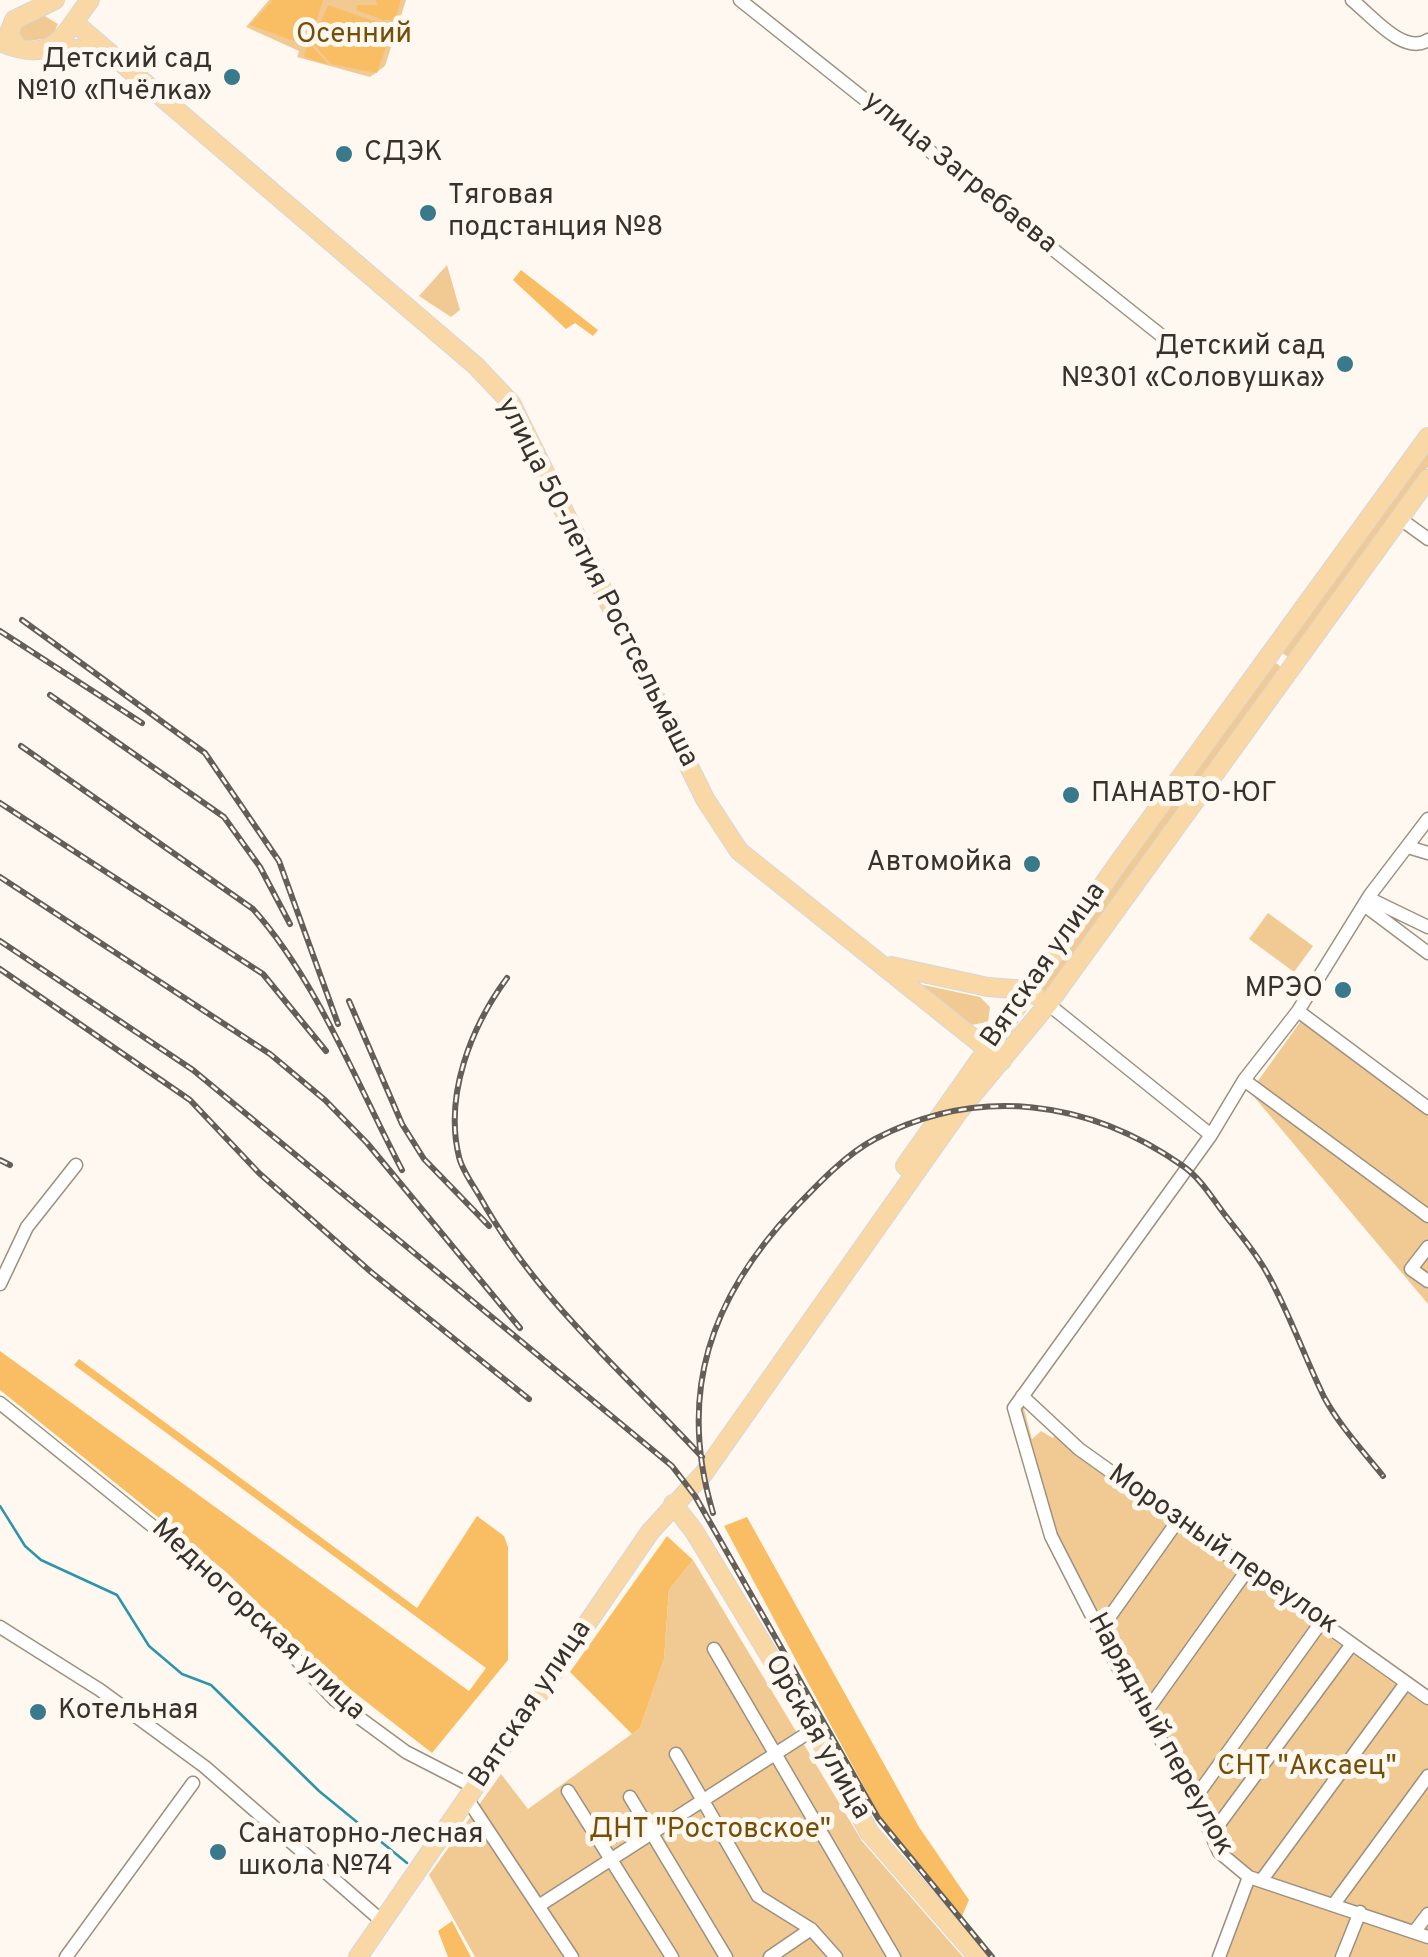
<!DOCTYPE html>
<html>
<head>
<meta charset="utf-8">
<style>
	body { margin:0 }
	canvas { display:block; background:#fef8f1 }
</style>
</head>
<body>
<canvas width="1428" height="1957"></canvas>
<script>
const ctx = document.querySelector('canvas').getContext('2d');
ctx.lineJoin = 'round';
function fillPath(path, color) {
  ctx.fillStyle = color;
  ctx.fill(path, 'evenodd');
}
function strokePath(path, color, width, dash) {
  ctx.strokeStyle = color;
  ctx.lineWidth = width;
  ctx.lineCap = dash ? 'butt' : 'round';
  ctx.setLineDash(dash || []);
  ctx.stroke(path);
}
function write(font, color, halo, rows, align = 'center') {
  ctx.font = font + ' Overpass,sans-serif';
  ctx.lineWidth = 10;
  ctx.setLineDash([]);
  ctx.textBaseline = 'middle';
  ctx.strokeStyle = halo;
  ctx.fillStyle = color;
  for (const [text, x, y, turn = 0] of rows) {
    ctx.save();
    ctx.translate(x, y);
    ctx.rotate((+turn || 0) * Math.PI / 180);
    ctx.textAlign = isNaN(turn) ? turn : align;
    if (halo) ctx.strokeText(text, 0, 0);
    ctx.fillText(text, 0, 0);
    ctx.restore();
  }
}
fillPath(new Path2D(`
	M269 0H406L385 66 370 77 297 57 299 51 246 27Z
	M43 15 58 24 52 38 19 42 15 27Z
	M447 265 460 310 451 317 419 296Z
	M1428 447V467L1288 657 1279 651Z
	M1272 660 1281 667 1052 990 1041 993 1039 984Z
	M1268 913 1313 946 1294 972 1249 939Z
	M919 984 980 997 990 1007 988 1022 971 1025Z
	M1303 1018 1428 1110V1304L1250 1092Z
	M1022 1401 1032 1439 1041 1431 1053 1438 1056 1433 1428 1706V1957H1221L1244 1884 1218 1856 1064 1567 1016 1409Z
	M693 1560 862 1841 963 1957H475L429 1875 501 1774 528 1809 640 1728 664 1659 669 1590Z`), '#f1ca93');
fillPath(new Path2D(`
	M273 0H323L316 23 301 34 329 65 304 57 307 46 250 25Z
	M376 0H401L395 20H383L356 10 357 5H377Z
	M328 5 382 24H394L388 44 384 36H379L386 47 377 73 331 64 305 34 320 24Z
	M521 270 598 330 593 336 575 323 566 329 513 280Z
	M0 1351 469 1691 486 1668 74 1365 79 1359 417 1608 477 1516 504 1536 508 1547V1660L432 1753 328 1672 226 1572 0 1390Z
	M747 1517 919 1827 969 1900 962 1916 879 1815 724 1526Z
	M667 1536 693 1560 669 1590 664 1659 640 1728 632 1734 570 1672Z
	M452 1921 471 1957H448L438 1931Z`), '#f9be64');
strokePath(new Path2D(`
	M0 1506 25 1546 41 1560 117 1595 149 1646 182 1674 211 1685 319 1791 407 1863`), '#2c95aa', 2.5);
const minor = new Path2D(`
	M740 0 1177 348
	M1352 0C1371 15 1404 56 1428 40
	M1399 518 1428 539
	M1428 819 1370 895 1298 1011 1244 1080 1211 1135 1014 1408 1051 1536 1119 1669 1195 1798 1219 1852 1249 1877 1428 1937
	M1408 847 1428 853
	M1368 898 1428 927
	M1364 905 1428 953
	M1048 1004 1211 1135
	M1298 1011 1428 1108
	M1244 1080 1428 1216
	M1428 1247 1411 1269 1428 1281
	M0 1284 27 1227 76 1165
	M1022 1396 1079 1449 1428 1698
	M0 1403 228 1587 335 1700 406 1752 476 1788
	M0 1627 100 1690 205 1767 383 1922
	M1101 1629 1179 1519
	M714 1649 894 1957
	M1146 1712 1248 1569
	M676 1754 758 1896 811 1929 836 1957
	M568 1791 672 1957
	M630 1797 726 1957
	M1195 1798 1322 1621
	M468 1800 572 1957
	M1211 1835 1352 1644
	M1261 1881 1406 1683
	M1334 1904 1428 1776
	M540 1905 814 1729
	M1415 1931 1428 1914
	M66 1957 193 1783
	M770 1957 811 1929
	M1219 1957 1249 1877
	M1342 1957 1360 1912`);
const major = new Path2D(`
	M76 24 476 366 511 403 705 799 739 851 1002 1061
	M0 42C55 66 62 36 90 0
	M55 45 113 56
	M17 48 9 33 14 20 55 0
	M891 966 988 987 1027 990 1035 995
	M905 1166 1119 862 1428 437
	M673 1504 694 1531 814 1729 869 1832 978 1957
	M358 1957 650 1532 704 1473 959 1111 1048 1004 1428 479`);
strokePath(minor, '#9d907f', 15);
strokePath(major, '#d7d6d5', 20);
strokePath(minor, '#fff', 12);
strokePath(major, '#fad8a5', 18);
const rail = new Path2D(`
	M22 620 205 753 279 861 338 1024
	M0 631 142 723
	M50 695 224 817 260 867 290 924
	M21 746 253 909C316 979 358 1086 402 1170
	M0 803 263 974 326 1051
	M0 877 270 1054 325 1100 367 1143 520 1328
	M0 941 193 1070 672 1466 695 1496 878 1818 992 1957
	M0 969 190 1100 259 1173 371 1272 529 1399
	M507 978C471 1027 444 1095 459 1157 462 1170 473 1185 480 1197 535 1297 625 1374 702 1457
	M349 1001 402 1124 424 1159 489 1226
	M0 1160 10 1165
	M713 1513C677 1393 710 1298 795 1208 818 1184 845 1155 875 1139 979 1085 1089 1100 1183 1166 1199 1177 1211 1196 1222 1211 1237 1231 1255 1251 1267 1273 1289 1312 1304 1356 1324 1397 1339 1425 1363 1451 1383 1476`);
strokePath(rail, '#635e57', 6);
strokePath(rail, '#fef8f1', 2.5, [8]);
for (const [x, y, r, color] of [
	[232,77,10,"#387a8b"],
	[344,154,10,"#387a8b"],
	[428,213,10,"#387a8b"],
	[1345,364,10,"#387a8b"],
	[1071,795,10,"#387a8b"],
	[1032,864,10,"#387a8b"],
	[1343,990,10,"#387a8b"],
	[38,1712,10,"#387a8b"],
	[218,1852,10,"#387a8b"]
]) {
  const dot = new Path2D();
  dot.arc(x, y, r, 0, 2 * Math.PI);
  ctx.fillStyle = color;
  ctx.fill(dot);
  strokePath(dot, '#fef8f1', 4);
}
write('28px', '#754f05', '#fef8f1', [
	["Осенний",354,36],
	["СНТ \"Аксаец\"",1307,1768],
	["ДНТ \"Ростовское\"",710,1831]
]);
write('28px', '#37322b', '#fef8f1', [
	["Детский сад",212,61,"right"],
	["№10 «Пчёлка»",212,93,"right"],
	["СДЭК",364,154],
	["Тяговая",448,197],
	["подстанция №8",448,229],
	["Детский сад",1325,348,"right"],
	["№301 «Соловушка»",1325,380,"right"],
	["ПАНАВТО-ЮГ",1091,795],
	["Автомойка",1012,864,"right"],
	["МРЭО",1323,990,"right"],
	["Котельная",58,1712],
	["Санаторно-лесная",238,1836],
	["школа №74",238,1868]
], 'left');
write('28px', '#37322b', '#fef8f1', [
	["улица Загребаева",959,174,39],
	["улица 50-летия Ростсельмаша",596,583,63],
	["Вятская улица",1045,966,-55],
	["Морозный переулок",1222,1551,35],
	["Медногорская улица",257,1621,43],
	["Вятская улица",532,1705,-56],
	["Нарядный переулок",1159,1735,61],
	["Орская улица",816,1738,60]
]);
</script>
</body>
</html>
